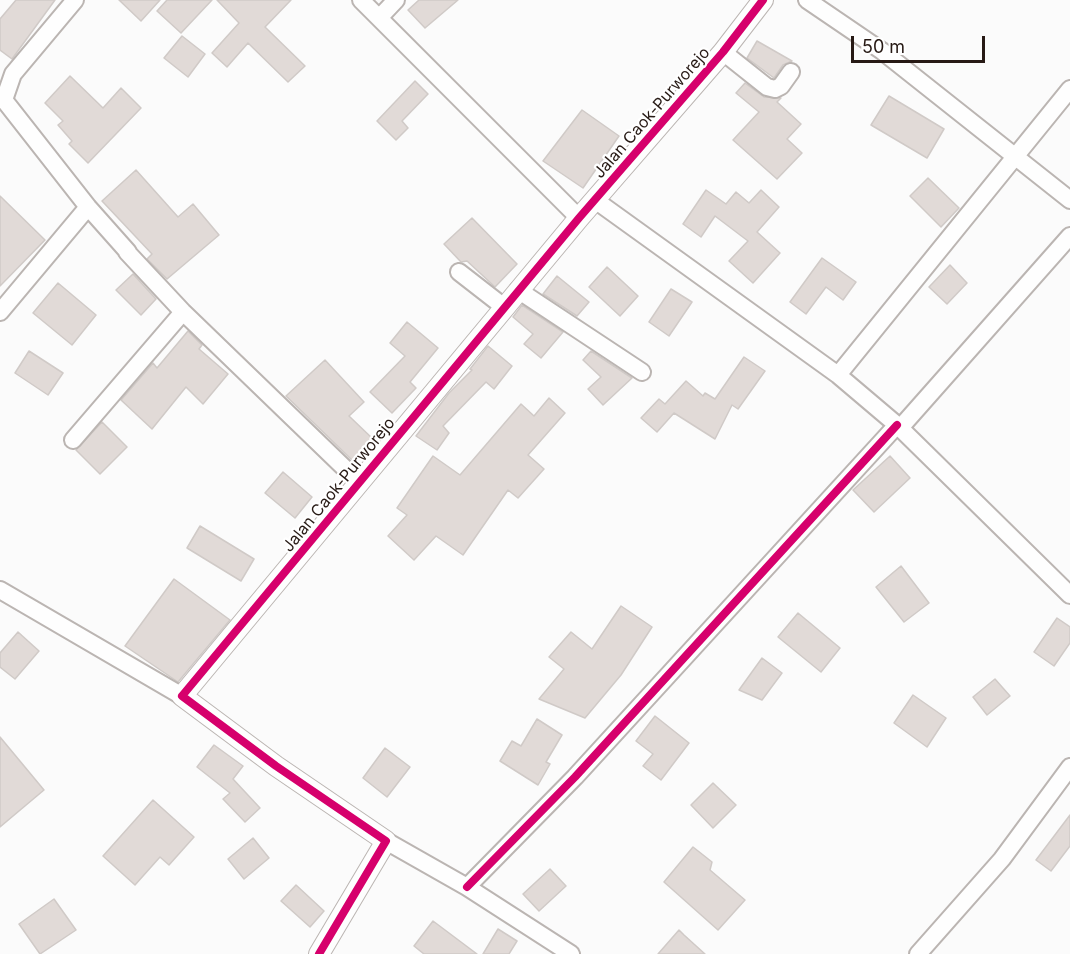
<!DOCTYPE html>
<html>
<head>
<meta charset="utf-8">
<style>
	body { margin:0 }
	#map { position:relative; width:1070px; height:954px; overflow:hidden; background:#fbfbfb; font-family:Inter,sans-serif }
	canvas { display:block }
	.scale { position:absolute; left:851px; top:36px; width:134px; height:27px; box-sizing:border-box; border:3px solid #271a15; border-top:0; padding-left:8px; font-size:18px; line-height:21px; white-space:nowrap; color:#271a15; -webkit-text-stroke:4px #fff; paint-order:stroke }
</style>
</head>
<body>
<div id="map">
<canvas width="1070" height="954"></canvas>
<div class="scale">50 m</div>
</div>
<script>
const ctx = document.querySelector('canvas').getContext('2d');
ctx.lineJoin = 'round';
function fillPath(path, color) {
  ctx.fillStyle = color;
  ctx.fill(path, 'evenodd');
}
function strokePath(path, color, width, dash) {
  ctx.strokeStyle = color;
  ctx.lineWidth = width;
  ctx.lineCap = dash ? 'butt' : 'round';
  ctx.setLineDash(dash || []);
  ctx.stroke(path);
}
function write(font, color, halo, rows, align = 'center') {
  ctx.font = font + ' Inter,sans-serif';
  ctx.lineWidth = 4.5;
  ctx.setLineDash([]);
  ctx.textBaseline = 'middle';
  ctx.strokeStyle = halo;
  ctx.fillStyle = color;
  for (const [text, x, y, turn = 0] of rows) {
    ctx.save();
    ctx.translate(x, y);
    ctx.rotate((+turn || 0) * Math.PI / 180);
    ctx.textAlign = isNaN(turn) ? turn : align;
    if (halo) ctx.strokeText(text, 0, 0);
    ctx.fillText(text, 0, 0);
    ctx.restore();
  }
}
const building = new Path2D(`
	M16 0H55L12 59 0 50V19Z
	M119 0H160L141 21Z
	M167 0H212L181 33 157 11Z
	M217 0H291L265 27 305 66 288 82 248 43 227 67 212 53 239 23Z
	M419 0H458L425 28 408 10Z
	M182 36 205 54 188 77 164 58Z
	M757 41 792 61 783 65 774 78 747 58Z
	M70 76 103 108 121 88 141 108 88 163 69 144 72 141 58 125 63 121 45 103Z
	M415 81 428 94 402 121 408 128 396 140 377 121Z
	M745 83 764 97 781 98 777 102 801 124 787 139 802 153 777 179 733 140 759 112 736 93Z
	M889 96 944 129 927 158 871 125Z
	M582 110 619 136 583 188 543 161Z
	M136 170 178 217 193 204 219 235 167 279 147 259 152 254 102 201Z
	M928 178 959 208 941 227 910 196Z
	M706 190 726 204 736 192 749 203 761 190 779 207 757 232 780 253 753 283 729 261 748 241 715 216 701 237 683 224Z
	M0 196 45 240 0 286Z
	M472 218 517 264 495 287 467 261 461 262 444 244Z
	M822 258 856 282 843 300 826 287 806 314 790 302Z
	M950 265 967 283 947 304 929 287Z
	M607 267 638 296 620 316 589 287Z
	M133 274 156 299 141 315 116 290Z
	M557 276 589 302 577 316 543 294Z
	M58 283 96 315 72 345 33 313Z
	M671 289 692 302 669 336 649 322Z
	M522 305 563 332 541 358 524 344 533 334 513 317Z
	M407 322 438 348 410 382 416 388 392 413 370 392 405 356 390 343Z
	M188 331 202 345 199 349 228 374 203 404 186 387 152 429 121 400 153 363 157 368Z
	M488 346 512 366 494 389 486 382 443 426 449 433 437 450 416 436 449 393 472 370 470 369Z
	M29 351 63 373 48 395 15 373Z
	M591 351 632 378 603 405 588 389 601 377 583 360Z
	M744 357 765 371 738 409 732 405 715 439 674 413 657 432 641 418 659 399 665 404 686 381 703 396 705 393 715 399Z
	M325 360 364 402 349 416 374 440 353 461 286 396Z
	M549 398 565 413 528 455 544 469 518 498 508 490 463 555 436 536 414 560 388 536 407 515 397 508 433 456 460 475 521 404 534 416Z
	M102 422 127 447 100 474 76 450Z
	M890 456 910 478 874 512 853 490Z
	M283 472 312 497 295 518 265 493Z
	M200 526 254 559 241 581 187 548Z
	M901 566 929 603 904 622 876 587Z
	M174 579 230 620 178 682 125 646Z
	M621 606 652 627 621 675 585 718 539 699 564 669 549 657 571 632 592 649Z
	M798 613 840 648 821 672 778 637Z
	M1057 618 1070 627V643L1054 666 1034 652Z
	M18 632 39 651 15 679 0 667V653Z
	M762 658 782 673 762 700 739 690Z
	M995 679 1010 696 987 715 973 697Z
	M913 695 946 718 927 747 894 723Z
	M655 716 689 743 661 780 643 766 653 754 636 741Z
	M537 719 562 735 546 762 550 764 538 785 500 761 512 741 521 746Z
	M0 737 44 790 0 827Z
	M214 745 243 766 233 779 260 808 245 822 223 799 230 793 197 767Z
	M385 748 410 767 387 797 363 778Z
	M713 783 736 805 713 828 691 805Z
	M153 800 194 837 169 865 160 857 135 885 103 856Z
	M1070 815V846L1051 871 1036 860Z
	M253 838 269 858 244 879 228 859Z
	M693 847 712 862 710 870 745 900 718 930 664 882Z
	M550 869 566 886 539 911 523 894Z
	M296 885 324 911 310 927 281 901Z
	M54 899 76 930 40 954 19 924Z
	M433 921 477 954H424L414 946Z
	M498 929 517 941 509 954H483Z
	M679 930 684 935 705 954H658Z`);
fillPath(building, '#e1dad7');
strokePath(building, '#d0cac7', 1.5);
const minor = new Path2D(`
	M75 0 13 74 4 100 88 207 128 252
	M361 0 579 218
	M807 0 882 51 1070 200
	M379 18 396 0
	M723 52 767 87 775 89 781 86 791 72
	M595 200 838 375 897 425 1070 595
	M127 252 183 312 359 482
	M459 272 504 307
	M518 290 642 372
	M0 312 88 207
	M838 375 1070 89
	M900 428 1070 236
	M73 440 183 312
	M0 590 182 696
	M386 841 467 887 571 954
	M467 887 575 777 897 425
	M918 954 1002 859 1070 767`);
const tertiary = new Path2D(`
	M319 954 386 841 276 766 182 696 579 218 723 52 763 0`);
strokePath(minor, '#bbb5b2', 20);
strokePath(tertiary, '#bbb5b2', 22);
strokePath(minor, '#fefefe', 16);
strokePath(tertiary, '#fefefe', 20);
strokePath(new Path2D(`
	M467 887 575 777 897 425
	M319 954 386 841 276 766 182 696 579 218 723 52 763 0`), '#d6006c', 8);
write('16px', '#271a15', '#fff', [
	["Jalan Caok-Purworejo",652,113,-49],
	["Jalan Caok-Purworejo",339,485,-51]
]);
</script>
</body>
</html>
